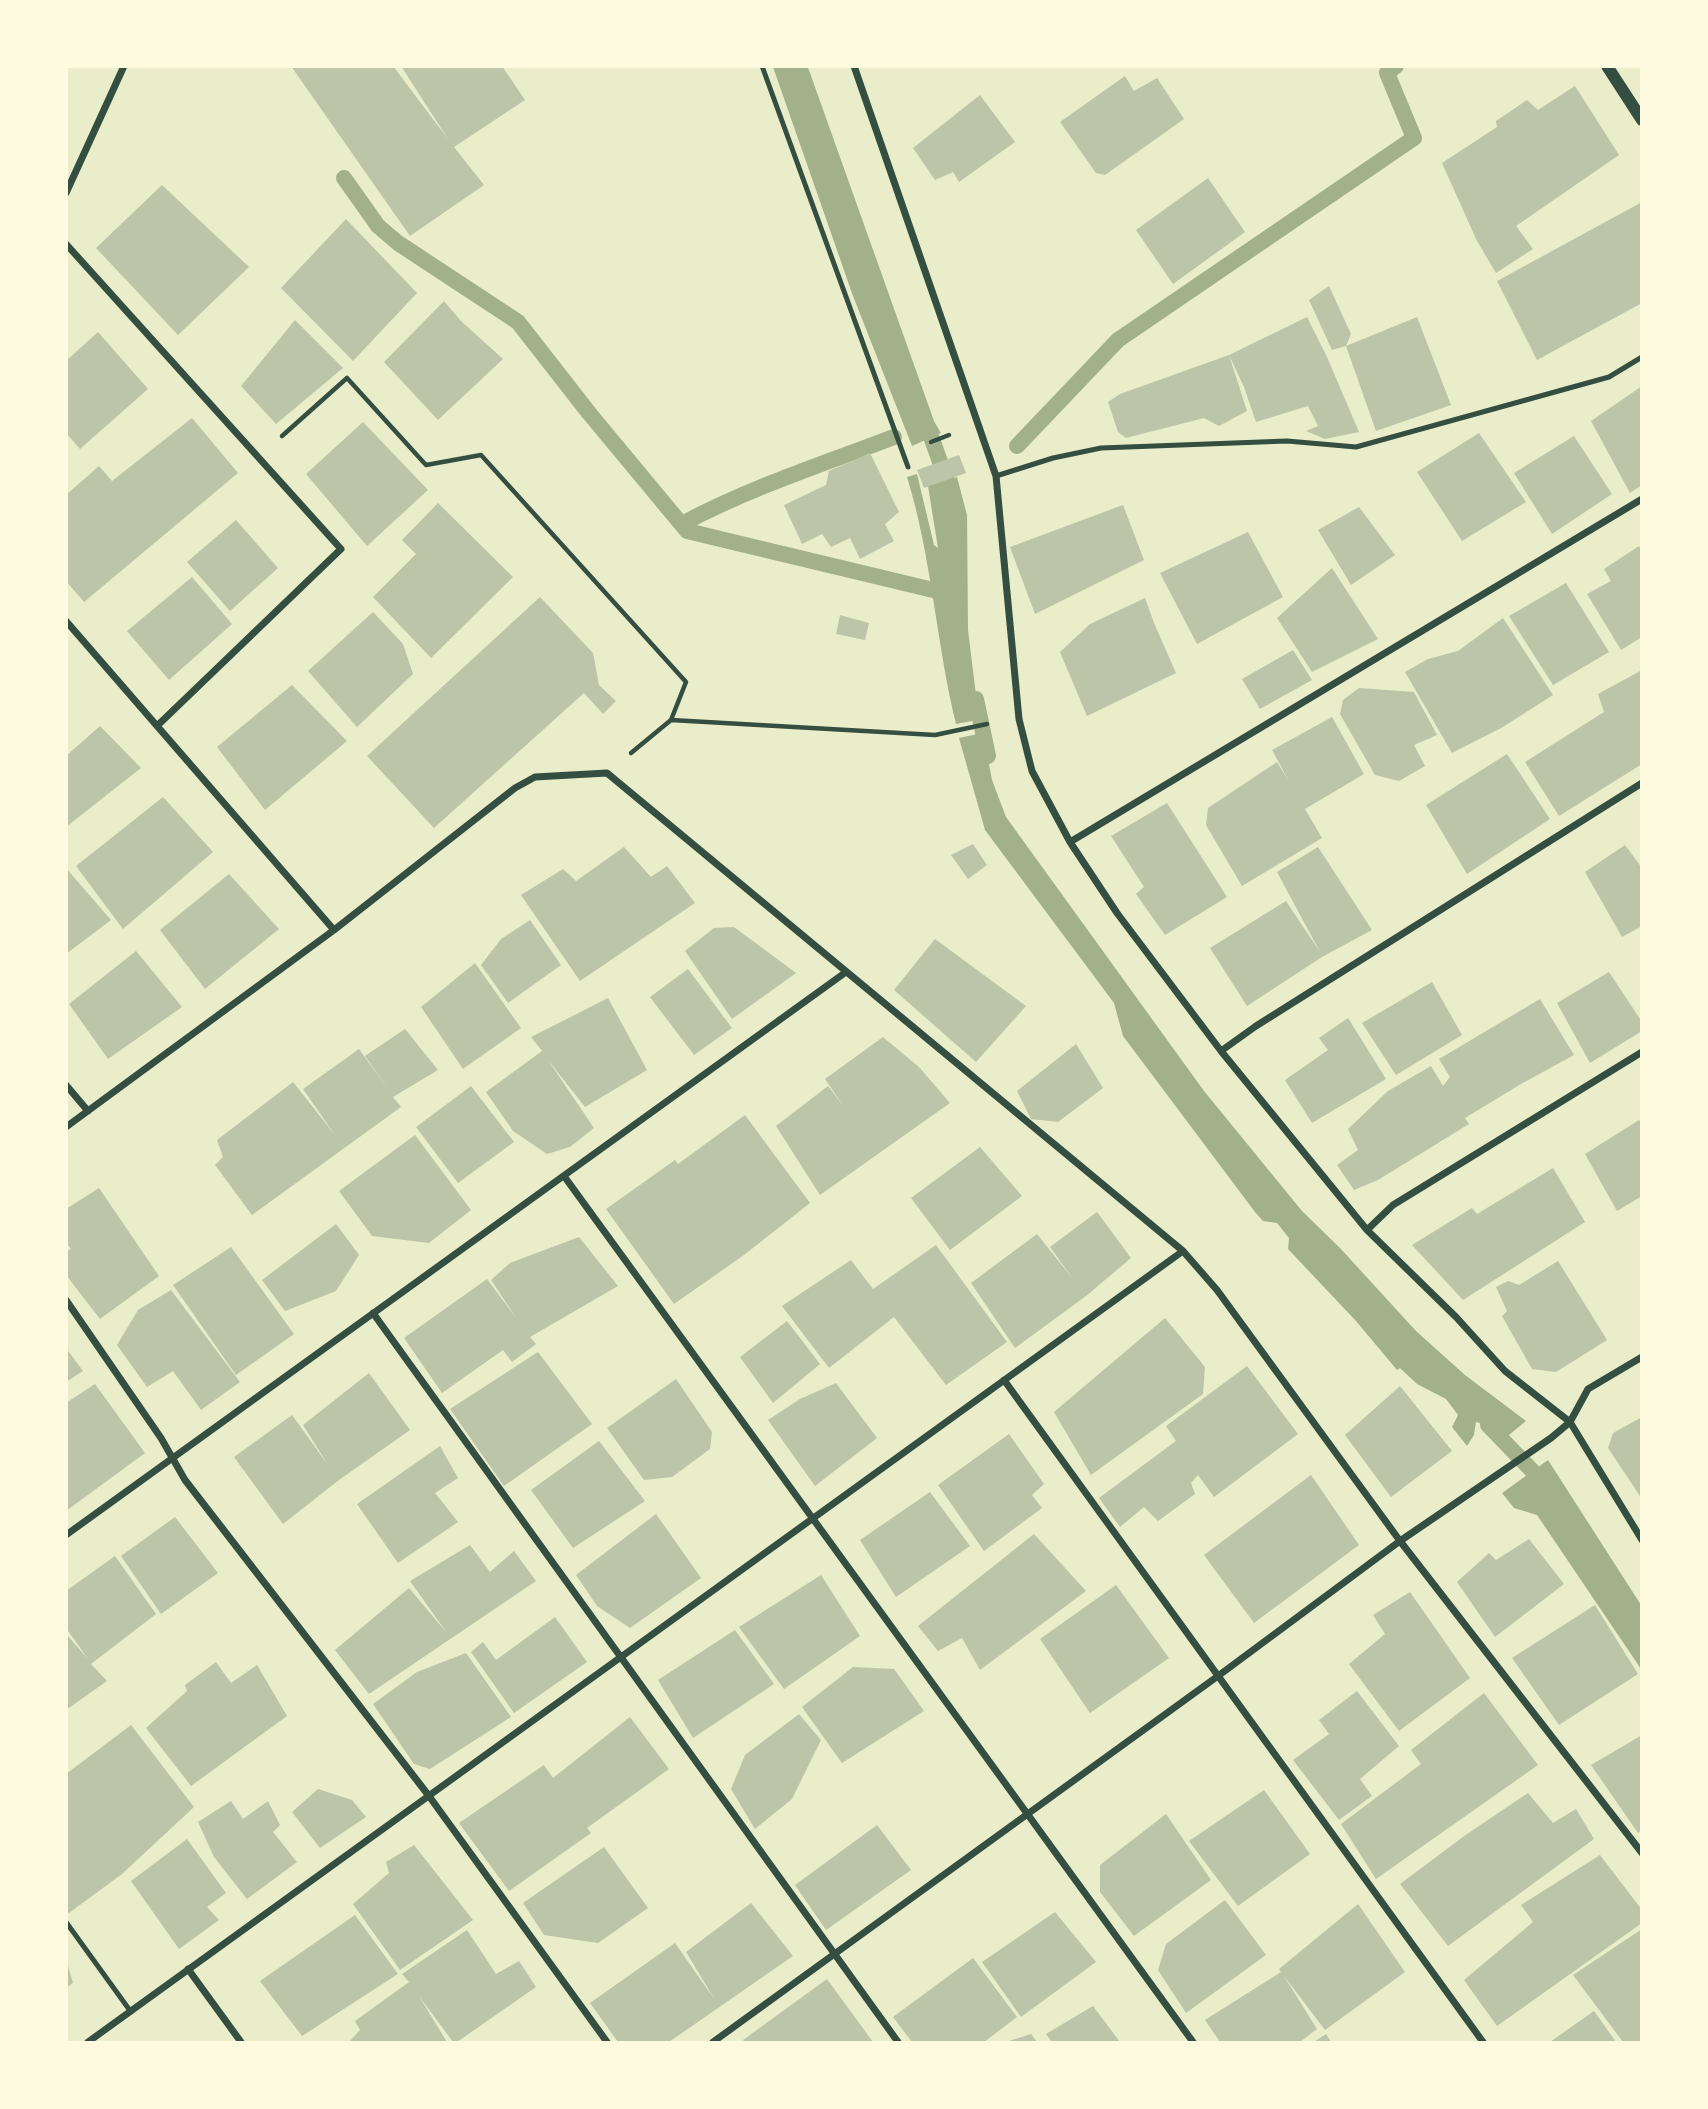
<!DOCTYPE html>
<html>
<head>
<meta charset="utf-8">
<style>
	body { margin:0 }
	#map { position:relative; width:1708px; height:2109px; overflow:hidden; background:#e9edc9; font-family:Lora,serif }
	canvas { display:block }
	.frame { position:absolute; inset:0; border:68px solid #fefae0; pointer-events:none }
</style>
</head>
<body>
<div id="map">
<canvas width="1708" height="2109"></canvas>
<div class="frame"></div>
</div>
<script>
const ctx = document.querySelector('canvas').getContext('2d');
ctx.lineJoin = 'round';
function fillPath(path, color) {
  ctx.fillStyle = color;
  ctx.fill(path, 'evenodd');
}
function strokePath(path, color, width, dash) {
  ctx.strokeStyle = color;
  ctx.lineWidth = width;
  ctx.lineCap = dash ? 'butt' : 'round';
  ctx.setLineDash(dash || []);
  ctx.stroke(path);
}
fillPath(new Path2D(`
	M773 67H796L911 383 941 433 912 446 853 296Z
	M917 474 934 545 938 548 928 486 957 477 967 515 968 630 976 695 983 719 956 724C936 642 932 558 907 477Z
	M983 733 992 780 1006 817 1204 1091 1302 1211 1340 1248 1416 1331 1465 1375 1526 1421 1498 1444 1483 1424 1476 1422 1474 1435 1467 1446 1452 1427 1458 1415 1446 1399 1417 1384 1400 1368 1397 1370 1356 1321 1288 1249 1289 1238 1277 1223 1263 1221 1255 1212 1123 1036 1114 1003 985 830 959 738Z
	M1548 1460 1641 1605V1669L1537 1515 1514 1508 1502 1493Z`), '#a3b18a');
fillPath(new Path2D(`
	M1548 1456 1553 1461 1547 1460 1499 1495 1500 1490Z`), '#e9edc9');
strokePath(new Path2D(`
	M799 66 954 501
	M344 178 378 226 398 243 518 322 589 413 687 531 954 595
	M1017 446 1118 340 1414 138 1387 73 1396 66
	M682 524C749 488 823 464 894 437
	M976 699 988 756
	M1488 1425 1548 1487`), '#a3b18a', 16);
fillPath(new Path2D(`
	M291 66H393L448 139 401 66H502L525 100 454 147 484 185 410 236Z
	M1125 76 1134 91 1157 78 1184 119 1105 175 1096 173 1060 122Z
	M1575 86 1619 155 1516 226 1533 249 1496 273 1477 241 1442 163 1497 127 1496 121 1527 100 1538 110Z
	M980 95 1015 142 959 182 953 172 935 180 913 148Z
	M1208 178 1245 232 1173 284 1136 230Z
	M162 185 249 267 178 335 96 248Z
	M1642 202V303L1537 360 1497 281Z
	M346 219 417 293 353 361 281 288Z
	M1329 286 1351 334 1346 346 1417 317 1451 405 1376 431 1346 346 1332 350 1309 300Z
	M444 301 461 321 503 359 438 420 384 362Z
	M1307 317 1327 357 1359 432 1325 439 1306 431 1318 426 1308 406 1256 422 1244 387 1229 355Z
	M295 320 343 368 276 424 241 386Z
	M98 332 148 389 80 449 66 433V361Z
	M1229 355 1247 411 1219 426 1204 418 1126 438 1118 432 1108 402 1120 394Z
	M1642 386V485L1630 493 1591 421Z
	M192 418 238 473 84 602 66 581V495L99 466 112 481Z
	M363 422 428 490 367 546 306 474Z
	M1479 433 1526 502 1462 541 1417 472Z
	M1574 436 1612 494 1552 534 1514 473Z
	M870 453 899 512 885 524 894 541 860 559 850 538 831 547 822 534 802 544 784 505 826 485 829 471Z
	M959 455 966 473 924 488 917 470Z
	M438 503 513 577 431 658 373 597 416 554 402 540Z
	M1123 505 1144 560 1035 614 1010 547Z
	M1359 507 1395 555 1351 585 1318 530Z
	M236 520 278 568 230 611 187 562Z
	M1248 532 1283 597 1197 644 1160 573Z
	M1639 546 1642 550V637L1621 650 1587 594 1611 581 1604 569Z
	M1332 568 1378 639 1312 672 1277 618Z
	M192 577 232 624 169 680 127 631Z
	M1566 583 1609 652 1553 685 1509 616Z
	M540 597 593 653 599 685 616 701 603 714 584 693 434 828 367 756Z
	M1145 598 1154 623 1176 673 1087 716 1060 652 1090 624Z
	M373 612 403 644 413 674 357 727 308 671Z
	M840 615 869 623 865 640 836 634Z
	M1503 618 1553 695 1503 727 1452 753 1405 672 1428 659 1458 651Z
	M1293 650 1312 680 1260 709 1242 679Z
	M1642 670V764L1559 816 1525 762 1604 712 1598 694Z
	M292 685 347 741 265 810 217 747Z
	M1359 688 1414 692 1437 735 1414 745 1425 766 1399 781 1375 775 1340 714 1343 700Z
	M1332 717 1364 774 1305 809 1322 838 1242 886 1206 825 1208 808 1277 762 1289 781 1272 750Z
	M100 726 141 768 66 827V756Z
	M1507 754 1550 819 1467 874 1426 805Z
	M163 797 213 852 123 929 76 866Z
	M1167 803 1227 897 1165 935 1136 894 1144 887 1111 836Z
	M973 844 987 865 968 879 951 855Z
	M1625 845 1642 868V926L1622 937 1585 872Z
	M624 847 651 877 667 866 695 903 580 981 521 895 563 869 576 881Z
	M1318 847 1372 930 1322 957 1247 1006 1210 948 1286 901 1320 952 1277 872Z
	M66 868 111 920 66 954Z
	M229 874 279 929 205 989 160 930Z
	M530 920 561 965 508 1003 481 965 501 939Z
	M734 927 796 973 732 1019 685 951 714 928Z
	M935 939 1026 1006 976 1062 894 990Z
	M136 951 182 1007 108 1059 69 1004Z
	M475 963 521 1028 463 1069 421 1007Z
	M688 969 732 1028 694 1055 650 997Z
	M1609 972 1642 1022V1031L1590 1063 1557 1003Z
	M1432 982 1462 1035 1396 1075 1362 1023Z
	M608 998 647 1070 585 1107 548 1060 594 1128 570 1147 547 1154 513 1131 486 1092 542 1051 531 1037Z
	M1540 999 1574 1055 1521 1084 1465 1118 1469 1124 1378 1180 1354 1190 1337 1165 1358 1150 1348 1129 1388 1091 1431 1066 1443 1086 1450 1077 1439 1059Z
	M1348 1018 1386 1079 1312 1123 1285 1080 1328 1050 1319 1038Z
	M405 1029 438 1070 393 1097 401 1107 252 1215 215 1165 223 1157 217 1140 293 1082 335 1135 303 1089 359 1049 390 1092 365 1056Z
	M883 1037 919 1067 950 1103 820 1195 776 1126 828 1086 844 1107 825 1079Z
	M1076 1044 1103 1088 1058 1122 1031 1119 1017 1091Z
	M471 1086 514 1142 458 1183 416 1127Z
	M745 1115 810 1203 744 1255 674 1304 606 1209 675 1160 678 1164Z
	M1639 1120 1642 1124V1196L1617 1211 1585 1154Z
	M415 1135 471 1210 429 1243 372 1236 339 1191Z
	M980 1147 1022 1196 950 1250 911 1198Z
	M1553 1168 1585 1222 1463 1300 1412 1245 1472 1208 1477 1214Z
	M99 1188 159 1276 100 1319 66 1275V1252L71 1249 66 1243V1209Z
	M1097 1212 1131 1258 1086 1296 1015 1348 971 1283 1037 1234 1073 1279 1050 1247Z
	M336 1224 359 1255 336 1291 285 1311 262 1280Z
	M579 1237 618 1286 530 1337 536 1344 512 1362 503 1350 442 1393 404 1338 487 1279 517 1319 491 1280 510 1263Z
	M936 1245 1007 1342 946 1385 894 1317 829 1368 782 1306 851 1260 873 1289Z
	M231 1247 294 1334 236 1375 173 1285Z
	M1558 1261 1607 1340 1556 1372 1532 1369 1502 1316 1507 1311 1496 1287 1508 1281 1519 1285Z
	M171 1290 240 1382 201 1410 173 1371 147 1387 117 1345 138 1310Z
	M1165 1318 1205 1367 1203 1394 1091 1475 1054 1412Z
	M787 1321 820 1364 773 1403 740 1357Z
	M66 1348 83 1371 66 1382Z
	M538 1352 592 1424 504 1486 450 1409Z
	M1247 1366 1298 1434 1214 1497 1198 1475 1191 1483 1195 1494 1158 1521 1144 1507 1120 1527 1099 1498 1176 1441 1166 1426Z
	M369 1373 410 1430 339 1480 283 1524 234 1457 292 1415 328 1465 303 1425Z
	M676 1379 712 1432 710 1449 672 1477 644 1480 607 1428Z
	M836 1383 877 1438 815 1486 768 1420 800 1399Z
	M95 1384 145 1453 66 1511V1403Z
	M1400 1386 1452 1451 1391 1497 1345 1435Z
	M1642 1417V1499L1608 1448 1613 1433Z
	M1009 1434 1044 1484 1032 1495 1042 1508 984 1551 938 1485Z
	M599 1441 645 1501 573 1548 531 1490Z
	M440 1446 458 1478 435 1493 458 1522 398 1563 357 1504Z
	M1311 1475 1359 1545 1254 1623 1204 1555Z
	M930 1492 970 1546 896 1597 860 1540Z
	M656 1514 701 1578 630 1628 597 1606 576 1575Z
	M175 1517 218 1573 161 1614 121 1556Z
	M1034 1534 1086 1591 980 1670 962 1638 938 1651 918 1626Z
	M1529 1539 1564 1584 1495 1637 1457 1582 1489 1553 1496 1560Z
	M470 1545 490 1572 514 1551 536 1581 369 1694 335 1650 409 1588 447 1633 410 1581Z
	M115 1556 156 1614 91 1664 107 1681 66 1710V1634L88 1659 66 1628V1591Z
	M821 1575 860 1636 784 1689 739 1627Z
	M1116 1585 1169 1658 1090 1713 1040 1639Z
	M1410 1592 1470 1678 1399 1731 1349 1664 1385 1634 1373 1615Z
	M1595 1605 1638 1674 1559 1725 1512 1658Z
	M555 1617 587 1662 514 1713 471 1652 483 1642 496 1660Z
	M735 1630 774 1684 693 1738 658 1680Z
	M466 1653 511 1717 430 1769 414 1764 373 1704 417 1672Z
	M216 1662 231 1683 257 1665 287 1716 191 1786 146 1728 187 1691 185 1685Z
	M853 1667 894 1669 924 1711 842 1763 802 1707Z
	M1357 1691 1399 1746 1360 1779 1372 1796 1339 1820 1293 1760 1329 1734 1319 1720Z
	M1484 1693 1538 1765 1376 1879 1341 1824 1421 1764 1411 1750Z
	M799 1714 821 1740 792 1799 755 1829 731 1789 745 1755Z
	M630 1717 669 1769 587 1828 591 1833 509 1891 459 1823 544 1765 553 1778Z
	M131 1725 194 1807 122 1874 69 1913 66 1909V1774Z
	M1642 1735V1830L1638 1833 1591 1765Z
	M318 1789 352 1800 366 1817 320 1848 292 1812Z
	M1264 1790 1310 1854 1238 1906 1189 1841Z
	M1528 1793 1553 1823 1576 1809 1594 1839 1448 1946 1400 1884 1467 1834Z
	M231 1801 243 1819 268 1801 280 1825 273 1832 297 1862 247 1899 214 1857 198 1822Z
	M1166 1814 1211 1880 1134 1936 1100 1892V1865Z
	M877 1825 911 1870 826 1930 795 1885Z
	M187 1839 226 1893 207 1907 219 1920 179 1949 131 1881Z
	M414 1845 473 1920 400 1970 353 1904 389 1873 386 1862Z
	M604 1847 648 1908 598 1943 544 1935 523 1903Z
	M1600 1855 1642 1910V1923L1497 2026 1464 1980 1533 1922 1521 1905Z
	M1225 1900 1266 1955 1186 2013 1158 1970 1166 1944Z
	M751 1903 793 1956 669 2042H618L590 2003 675 1943 715 2000 686 1952Z
	M1358 1904 1405 1972 1325 2030 1284 1976 1317 2029 1300 2042H1220L1205 2020 1281 1972 1279 1969Z
	M1055 1912 1096 1962 1021 2017 982 1962Z
	M355 1915 398 1974 302 2036 260 1981Z
	M1642 1929V2042H1623L1573 1975Z
	M467 1930 496 1974 519 1961 536 1987 457 2042H453L419 1996 447 2042H351L350 2041 360 2030 355 2021 409 1982 402 1974Z
	M973 1958 1017 2017 984 2042H912L893 2017Z
	M66 1959 73 1983 66 1988Z
	M827 1979 873 2042H745L743 2040Z
	M1093 2006 1120 2042H1052L1046 2034Z
	M1594 2011 1616 2042H1550Z
	M1031 2034 1037 2042H1006Z
	M1326 2034 1331 2042H1314Z`), '#bcc5a7');
strokePath(new Path2D(`
	M282 436 347 378 426 465 481 455 686 682 671 720
	M931 442 949 435
	M631 753 671 720 935 735 987 724`), '#344e41', 4.5);
strokePath(new Path2D(`
	M762 66 908 467
	M996 476 1053 458 1101 448 1287 441 1356 447 1609 377 1642 357
	M66 1922 131 2012`), '#344e41', 5);
strokePath(new Path2D(`
	M854 66 996 476 1019 719 1032 771 1070 842 1117 913 1221 1051 1367 1230 1456 1317 1505 1371 1570 1422 1642 1540
	M66 193 124 66
	M66 244 341 549 158 725
	M66 621 334 930
	M1070 842 1642 499
	M1221 1051 1256 1026 1642 783
	M66 1085 88 1111
	M66 1127 334 930 515 788 535 777 607 773 1183 1251 1217 1290 1400 1541 1642 1853
	M564 1176 1193 2042
	M1367 1230 1393 1205 1642 1052
	M66 1300 161 1438 185 1480 429 1796 607 2042
	M373 1313 898 2042
	M1004 1380 1483 2042
	M66 1535 846 972
	M188 1969 241 2042
	M88 2042 1183 1251
	M713 2042 1218 1676 1400 1541 1551 1438 1570 1422 1588 1389 1642 1357`), '#344e41', 7);
strokePath(new Path2D(`
	M1607 66 1642 120`), '#344e41', 12);
</script>
</body>
</html>
